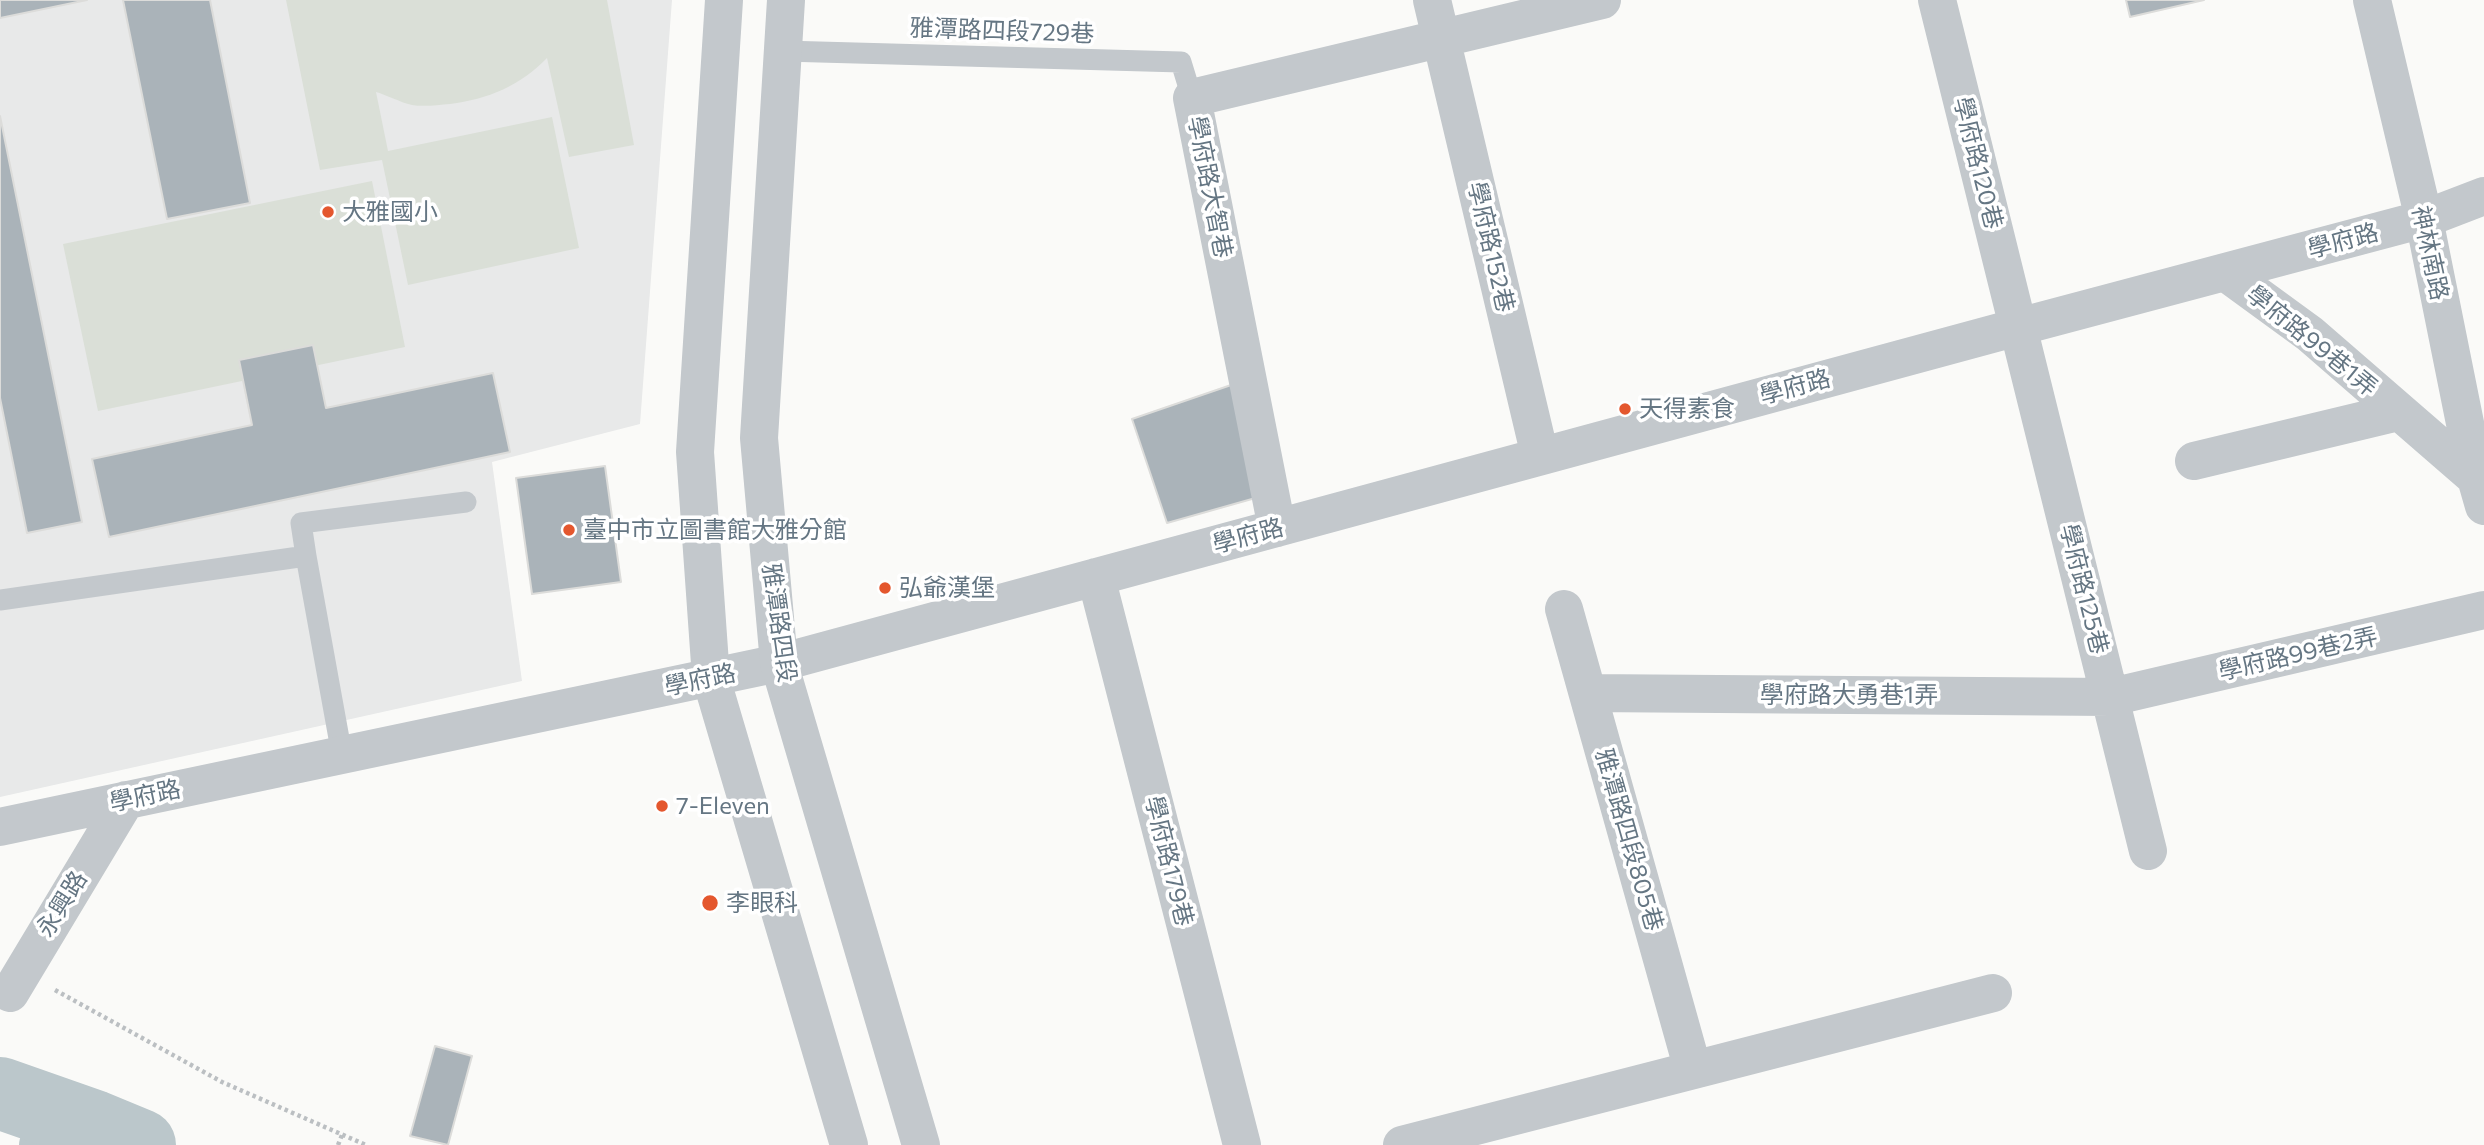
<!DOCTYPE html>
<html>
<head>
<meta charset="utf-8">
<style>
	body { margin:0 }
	canvas { display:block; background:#fafaf8 }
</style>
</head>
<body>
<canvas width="2484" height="1145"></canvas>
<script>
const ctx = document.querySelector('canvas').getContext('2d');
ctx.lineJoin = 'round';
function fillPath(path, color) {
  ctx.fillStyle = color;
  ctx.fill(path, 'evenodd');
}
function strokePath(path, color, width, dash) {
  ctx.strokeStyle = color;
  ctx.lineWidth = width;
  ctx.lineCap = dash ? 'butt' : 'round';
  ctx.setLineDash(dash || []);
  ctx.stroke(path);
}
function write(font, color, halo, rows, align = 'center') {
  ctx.font = font + ' Commissioner,"Noto Sans TC",sans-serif';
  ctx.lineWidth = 7;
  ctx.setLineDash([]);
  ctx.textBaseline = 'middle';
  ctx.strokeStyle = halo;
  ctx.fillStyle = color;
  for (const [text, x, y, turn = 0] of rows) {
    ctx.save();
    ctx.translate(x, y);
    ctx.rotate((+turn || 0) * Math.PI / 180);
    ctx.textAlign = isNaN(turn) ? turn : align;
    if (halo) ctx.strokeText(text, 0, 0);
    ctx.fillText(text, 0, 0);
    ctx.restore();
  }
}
fillPath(new Path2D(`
	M0 0H672L640 424 492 462 522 681 0 797Z`), '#e8e9e9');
fillPath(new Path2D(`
	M286 0H607L634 145 569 157 547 58C520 86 488 99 450 104 438 105 423 107 412 105 399 102 387 95 376 92L388 151 552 117 579 248 408 285 382 160 320 170Z
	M372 181 405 347 98 411 63 244Z`), '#dadfd7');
strokePath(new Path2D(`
	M40 1145 50 1110`), '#bbc7cb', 42);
strokePath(new Path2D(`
	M0 1093 94 1126 140 1145`), '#bbc7cb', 72);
const building = new Path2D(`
	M0 0H87L0 18Z
	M123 0H210L250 203 167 219Z
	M2126 0H2204L2130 17Z
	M0 116 82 522 27 533 0 398Z
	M313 345 326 408 493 373 510 452 109 537 92 459 252 425 239 360Z
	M1234 384 1259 497 1167 523 1132 419Z
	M605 466 621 582 532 594 516 478Z
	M435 1046 472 1056 448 1145 410 1136Z`);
fillPath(building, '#aab3b9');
strokePath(building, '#dcdcda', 2);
strokePath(new Path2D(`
	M55 990 222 1082 366 1145
	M338 1145 342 1135`), '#bbbfc2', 4.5, [3.5, 3.5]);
strokePath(new Path2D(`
	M783 51 1181 62 1192 98
	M306 556 301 523 466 502
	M0 600 306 556 342 755`), '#c3c8cc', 21);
strokePath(new Path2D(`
	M1432 0 1540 456
	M1937 0 2148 851
	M2372 0 2424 219 2476 478 2484 506
	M2225 272 2310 334 2476 478
	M2194 461 2398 412
	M1277 528 1192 98 1602 0
	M1096 577 1242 1145
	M1564 609 1693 1070
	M1588 693 2111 697 2484 610
	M0 827 779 663 2018 327 2424 219 2484 196
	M10 993 126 800
	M1402 1145 1993 993`), '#c3c8cc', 38);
strokePath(new Path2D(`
	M724 0 695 452 711 678 849 1145
	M786 0 759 438 779 663 921 1145`), '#c3c8cc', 38);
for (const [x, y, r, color] of [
	[328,212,7,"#e4572e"],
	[1625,409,7,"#e4572e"],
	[569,530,7,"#e4572e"],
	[885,588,7,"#e4572e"],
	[662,806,7,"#e4572e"],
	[710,903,9,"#e4572e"]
]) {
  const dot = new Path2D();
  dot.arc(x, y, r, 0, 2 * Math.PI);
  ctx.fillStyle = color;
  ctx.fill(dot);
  strokePath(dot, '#fff', 2.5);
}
write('24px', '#657683', '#fff', [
	["雅潭路四段729巷",1002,31,2],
	["學府路120巷",1978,163,76],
	["學府路大智巷",1210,187,79],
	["學府路",2343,241,-15],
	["學府路152巷",1491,247,77],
	["神林南路",2430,253,78],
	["學府路99巷1弄",2312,341,39],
	["學府路",1795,387,-15],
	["學府路",1248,536,-15],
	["學府路125巷",2084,589,76],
	["雅潭路四段",779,623,82],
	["學府路99巷2弄",2298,654,-13],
	["學府路",700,680,-12],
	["學府路大勇巷1弄",1849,695],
	["學府路",145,796,-12],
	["雅潭路四段805巷",1629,840,74],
	["學府路179巷",1169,861,76],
	["永興路",62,904,-58]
]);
write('24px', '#657683', '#fff', [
	["大雅國小",342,212],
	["天得素食",1639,409],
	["臺中市立圖書館大雅分館",583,530],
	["弘爺漢堡",899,588],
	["7-Eleven",676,806],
	["李眼科",726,903]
], 'left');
</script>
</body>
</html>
